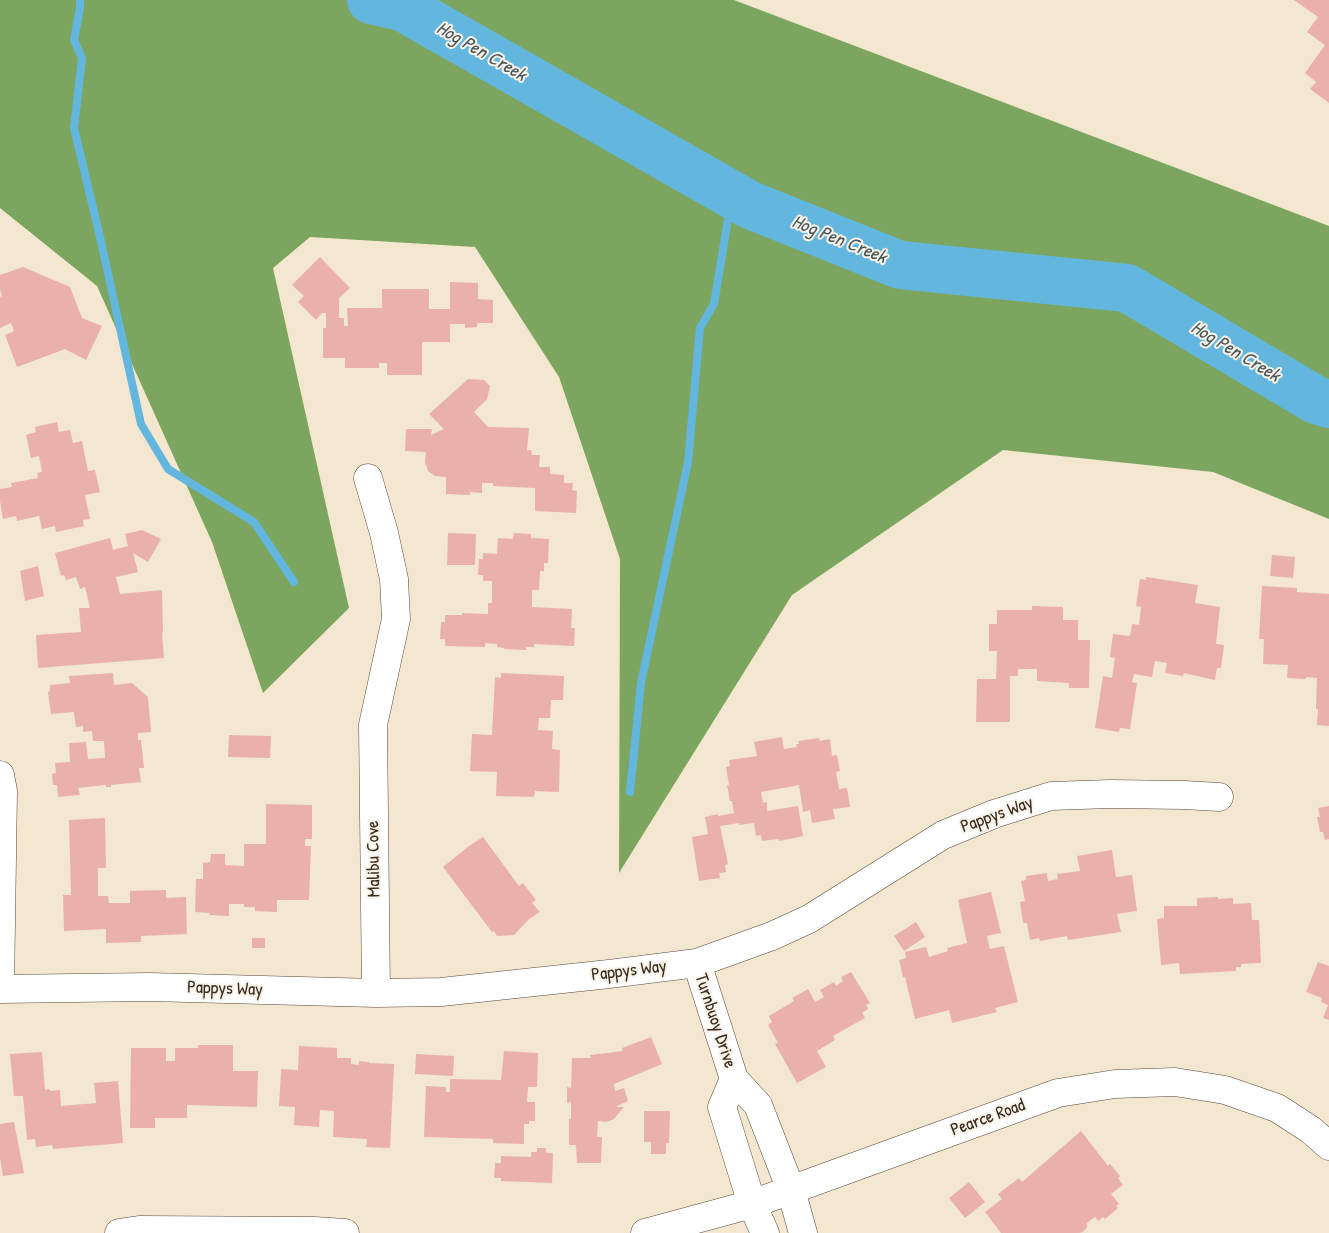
<!DOCTYPE html>
<html>
<head>
<meta charset="utf-8">
<style>
	body { margin:0 }
	canvas { display:block; background:#f3e7d0 }
</style>
</head>
<body>
<canvas width="1329" height="1233"></canvas>
<script>
const ctx = document.querySelector('canvas').getContext('2d');
ctx.lineJoin = 'round';
function fillPath(path, color) {
  ctx.fillStyle = color;
  ctx.fill(path, 'evenodd');
}
function strokePath(path, color, width, dash) {
  ctx.strokeStyle = color;
  ctx.lineWidth = width;
  ctx.lineCap = dash ? 'butt' : 'round';
  ctx.setLineDash(dash || []);
  ctx.stroke(path);
}
function write(font, color, halo, rows, align = 'center') {
  ctx.font = font + ' "Patrick Hand",sans-serif';
  ctx.lineWidth = 4;
  ctx.setLineDash([]);
  ctx.textBaseline = 'middle';
  ctx.strokeStyle = halo;
  ctx.fillStyle = color;
  for (const [text, x, y, turn = 0] of rows) {
    ctx.save();
    ctx.translate(x, y);
    ctx.rotate((+turn || 0) * Math.PI / 180);
    ctx.textAlign = isNaN(turn) ? turn : align;
    if (halo) ctx.strokeText(text, 0, 0);
    ctx.fillText(text, 0, 0);
    ctx.restore();
  }
}
fillPath(new Path2D(`
	M0 0H734L1329 226V519L1213 472 1003 450 792 595 619 873 620 559 559 377 475 247 310 237 273 268 349 608 263 693 212 542 97 286 0 208Z`), '#7ca65f');
strokePath(new Path2D(`
	M80 0V8L74 40 82 58 74 128 100 237 141 424 168 469 254 522 294 582
	M630 792 641 683 688 462 700 328 714 304 732 195`), '#63b6de', 8);
strokePath(new Path2D(`
	M371 0 402 7 750 205 900 265 1127 288 1316 400 1329 404`), '#63b6de', 48);
fillPath(new Path2D(`
	M1294 0H1329V103L1310 89 1316 82 1305 73 1325 45 1307 32 1318 17Z
	M320 257 350 288 339 298V318H344V326H348L347 308H382V289H429V309H450V282L478 283V299L493 300V323H477V327L465 328V324H450V342H422V375H387V363H379V368H345V358H323V328H326V313H322L316 320 298 302 304 296 292 285Z
	M23 267 70 287 82 318 102 326 86 360 65 349 17 367 5 335 14 331 11 323 0 328V297L2 296 0 290V275Z
	M468 379 484 380 490 386 487 399 474 412 488 427 529 428 527 450H531L532 455H540L539 467H550V474L564 475V483H573L572 490 577 491 576 513 535 511V488L493 486V483H482V493L470 492V495L446 494V477L435 476 428 471 425 462 426 452 405 451 406 429H432L431 435 444 429 429 414Z
	M57 422 59 432 70 430 73 443 82 441 88 471 95 470 100 492 85 495 90 519 83 520 84 526 56 532 55 526 42 529 39 516 17 521 16 516 3 519 0 501V489L12 487 11 483 38 478 37 473 42 472 39 456 31 458 26 435 36 432 35 427Z
	M142 530 161 539 148 562 133 553 138 572 116 577 120 594 162 590 163 632 162 633 164 658 38 668 36 635 81 632 79 608H90L85 587 80 589 76 577 66 580 64 575 61 576 55 553 110 538 113 550 128 546 125 534Z
	M448 533 476 534 475 565H447Z
	M514 533 531 534V538L549 539 548 563H544V571H540L539 590H532V607L572 609 571 628H575L574 646 534 644V647H526V650L504 649V648L497 647V644L485 643V647L445 646V639H440L441 622H445V615H462V613L488 614V603H492V581H483V575H478L479 559H483V553L497 554 498 538 513 539Z
	M1272 555 1295 557 1293 578 1270 576Z
	M38 566 44 596 25 601 20 571Z
	M1146 577 1198 585 1195 603 1220 607 1216 644 1224 645 1221 668H1217L1215 680 1184 673 1183 676 1165 673 1167 663 1155 661 1152 677 1134 674 1132 682 1137 683 1130 729 1120 728 1119 732 1095 728 1103 676 1112 678 1115 658 1110 657 1113 634 1130 636 1132 624 1139 625 1141 607 1136 606 1140 579 1146 580Z
	M1262 586 1297 588V592L1329 594V726L1317 725 1318 709H1316L1317 678 1307 677 1305 679 1287 678 1288 665 1263 664 1264 639H1259Z
	M1032 606 1063 607V620H1078V640H1090L1089 688H1069V683L1037 681V669H1018V676H1010V722H976L977 679H996L997 651H989V624H997V610H1032Z
	M113 673 114 685 132 683 148 697 151 732 138 733V740H141L144 768H139L141 782 111 785V787H106V785L78 788 80 795 58 797 57 785H53L52 774 56 773 55 763 70 762 69 743 86 742 88 759 105 758 104 741H93L92 731 83 732V726L76 727 74 712 51 714 48 692 50 691V685L70 683 69 676Z
	M501 673 564 676 563 700H551L550 718H539L538 730 553 731 552 749 560 750 559 792 535 791 534 797 496 796 497 772 470 771 472 734 492 735 495 677 501 678Z
	M229 735 271 736 270 758 228 757Z
	M782 737 784 749 797 747 796 744H799L798 741 819 738 820 741 830 739 832 756 837 755 840 771 836 772 839 789 847 788 850 807 833 809 835 819 812 823 810 810 803 812 799 785 761 792 763 803 767 802V811L798 806 803 836 779 841V839L762 841 761 835 756 836 754 823 739 825V823L720 826 728 864 725 865 726 872 719 873 720 878 699 881 692 837 708 834 705 817 718 814V816L734 813 732 801H730L727 785H729L726 767 730 766 729 760 757 756 754 742Z
	M266 804 312 805V839H305V846H311L309 900H277V912L255 911V907H244V904H229V916L209 915 210 913 195 912 196 879H203V863L210 862 211 854H225V865L244 866V844H266Z
	M1329 806V839L1325 840 1323 832H1320L1317 817H1320L1318 808Z
	M105 818 106 868H98V896H108L109 903H130V891L166 890V898L186 897 187 934 141 936V942L106 943V929L64 931 63 895H71L69 820Z
	M483 837 519 886 523 883 536 900 532 903 540 912 529 919 514 935 497 936 494 931 492 932 443 867 469 846Z
	M1112 850 1116 877 1132 875 1137 911 1117 914 1121 932 1068 940 1067 936 1040 941 1039 938 1030 940 1027 923H1023L1020 902 1025 901 1021 881 1026 880V876L1047 873 1048 881 1058 879 1057 874 1080 871 1077 856Z
	M991 892 1001 933 987 936 990 949 1004 946 1018 1002 995 1008 997 1012 952 1023 949 1010 915 1019 905 977H903L899 960 906 958 905 952 926 947 929 957 948 951 947 948 967 943 958 900Z
	M1218 897V899L1233 898V904L1251 903 1252 920H1259L1261 963 1241 964V967H1236V971L1180 974 1179 963 1161 965 1157 919 1164 918V906H1197V898Z
	M916 922 925 937 904 951 894 936Z
	M252 938H265V948H252Z
	M1318 962 1329 966V1020L1323 1018 1328 1005 1321 1002 1322 998 1306 992Z
	M851 972 870 1003 866 1005 868 1009 862 1013 865 1018 833 1036 835 1040 817 1051 826 1067 797 1083 775 1044 778 1043 768 1025 772 1022 769 1016 794 1001 792 998 808 989 815 1002 824 997 820 990 834 982 836 986 843 981 841 977Z
	M651 1037 662 1064 614 1084 615 1091 624 1088 628 1101 617 1106V1107H624L614 1119 606 1122 598 1121 597 1137H602L601 1163H577L576 1145H569V1119H571V1102L567 1103V1087L571 1088 572 1058H591L590 1055 623 1051 622 1048Z
	M198 1045H233V1071H258L257 1107 187 1105V1118H155V1128H130L131 1048H166V1061H175V1048H198Z
	M299 1046 337 1048V1058H351V1064L359 1065V1061L369 1062V1063L394 1064 390 1148 366 1147 367 1139 333 1137 334 1111 320 1110 319 1127 294 1125 295 1107 279 1106 281 1072V1069L298 1070Z
	M504 1051 538 1053 537 1087H528L527 1102H535V1121H529V1124H524V1144L493 1143V1139L424 1137 426 1086 446 1087V1092H450V1079L501 1080Z
	M42 1052 45 1090 49 1089 50 1091 60 1090 61 1106 96 1103 94 1083 118 1081 123 1143 53 1149 52 1145 36 1147 35 1139 27 1140 23 1096H14L10 1054Z
	M416 1054 454 1056 453 1076 415 1074Z
	M644 1111H670L669 1143H666V1154H651V1142H644Z
	M14 1122 24 1173 3 1176 0 1158V1124Z
	M1081 1131 1108 1166 1110 1164 1120 1176 1118 1178 1123 1185 1111 1194 1119 1204 1116 1206 1118 1208 1105 1219 1103 1217 1098 1221 1095 1217 1087 1223V1227L1083 1232 1079 1233H1001L985 1212 1002 1199 998 1194 1019 1178 1022 1182Z
	M537 1148H546V1153H553L552 1183 501 1181V1178H494L495 1163H501V1156L531 1157V1152H537Z
	M969 1182 985 1202 965 1218 949 1198Z`), '#eab1aa');
const minor = new Path2D(`
	M368 478 384 533 394 579 396 619 373 725 376 993
	M0 775 3 791 0 989 150 987 376 993 441 992 609 974 697 963 772 936 809 919 943 835 994 814 1051 796 1110 794 1184 795 1219 797
	M697 963 734 1079
	M119 1233 139 1230 314 1231 345 1233
	M645 1233 752 1204 1058 1093 1115 1084 1175 1082 1225 1090 1277 1108 1311 1130 1329 1146
	M765 1233 752 1204 722 1107 734 1079 758 1105 791 1190 803 1233`);
strokePath(minor, '#574639', 29);
strokePath(minor, '#fff', 28);
write('18px', '#3b2a1e', '#f7f3e8', [
	["Pappys Way",997,815,-20],
	["Malibu Cove",374,859,-91],
	["Pappys Way",629,971,-7],
	["Pappys Way",225,989,2],
	["Turnbuoy Drive",715,1021,72],
	["Pearce Road",988,1118,-20]
]);
write('italic 19px', '#475458', '#f7f3e8', [
	["Hog Pen Creek",481,52,30],
	["Hog Pen Creek",839,240,22],
	["Hog Pen Creek",1235,352,31]
]);
</script>
</body>
</html>
